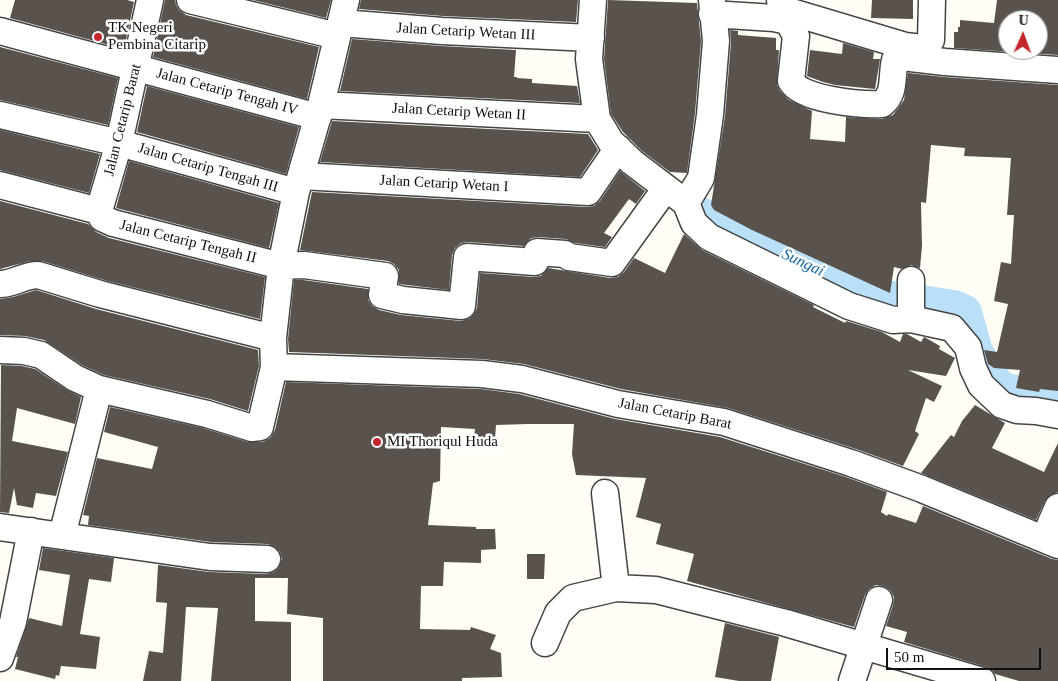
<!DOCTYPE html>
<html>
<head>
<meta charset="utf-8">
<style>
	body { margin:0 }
	#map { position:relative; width:1058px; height:681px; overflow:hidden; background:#fffdf5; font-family:"Times New Roman",serif }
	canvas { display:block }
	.north { position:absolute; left:998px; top:10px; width:50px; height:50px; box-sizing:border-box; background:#fff; border:1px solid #a0a0a0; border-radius:50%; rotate:2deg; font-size:14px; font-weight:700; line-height:20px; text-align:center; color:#111 }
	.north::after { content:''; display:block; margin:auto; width:18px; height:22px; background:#c4262e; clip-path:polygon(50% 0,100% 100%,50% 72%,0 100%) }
	.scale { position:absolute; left:886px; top:648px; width:155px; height:22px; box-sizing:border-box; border:2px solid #111; border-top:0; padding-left:6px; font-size:15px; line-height:18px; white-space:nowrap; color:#111; -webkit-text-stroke:4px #fff; paint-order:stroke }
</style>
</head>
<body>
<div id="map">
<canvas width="1058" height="681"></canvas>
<div class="north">U</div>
<div class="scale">50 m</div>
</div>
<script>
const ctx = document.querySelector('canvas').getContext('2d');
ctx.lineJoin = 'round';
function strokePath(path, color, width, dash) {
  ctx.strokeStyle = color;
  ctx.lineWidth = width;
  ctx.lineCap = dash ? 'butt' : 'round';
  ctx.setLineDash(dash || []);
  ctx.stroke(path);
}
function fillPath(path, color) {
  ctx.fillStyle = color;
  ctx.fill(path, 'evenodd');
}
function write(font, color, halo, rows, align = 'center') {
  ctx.font = font + ' "Times New Roman",serif';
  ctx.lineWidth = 5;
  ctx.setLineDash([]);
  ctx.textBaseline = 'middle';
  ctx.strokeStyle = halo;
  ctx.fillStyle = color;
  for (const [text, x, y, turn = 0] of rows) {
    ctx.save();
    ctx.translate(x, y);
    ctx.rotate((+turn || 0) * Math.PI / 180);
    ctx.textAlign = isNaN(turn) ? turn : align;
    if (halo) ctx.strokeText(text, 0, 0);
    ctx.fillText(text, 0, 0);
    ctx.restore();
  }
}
strokePath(new Path2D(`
	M701 216 790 256 878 298 907 302
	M915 303 954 309 963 313 974 352 993 383 1004 392 1030 396 1058 404`), '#b9e0f7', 38);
fillPath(new Path2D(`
	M15 0H127L134 2 124 49 10 18Z
	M165 0H175L176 5 179 10 186 15 319 47 307 99 153 57Z
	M253 0H331L326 18Z
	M361 0H578L576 22 443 16 359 9Z
	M608 0 697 3 701 41 695 113 687 173 670 172 642 151 623 132 611 114 604 59Z
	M872 0H913V19L871 18Z
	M997 0H1058V55L954 48V32H958V27H960V20L994 23ZM1008 20H1038V50H1008Z
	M730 30 738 31V35L776 38V50H779L777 85 780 91 789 100 812 111 810 139 845 142 846 117 882 119 893 115 904 100 908 73 944 77 1058 85V391L1040 389 1039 392 1016 388 1020 370 994 368 988 364 984 350 997 352 1008 304 994 301 1001 262 1011 264 1014 215H1007L1011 158 964 156 965 148 931 145 926 203 921 202 922 246 920 268 911 265 902 269 894 267 890 293 752 230 714 210 711 205 725 116 731 42Z
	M352 39 441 46 516 50 514 77H517V78L532 79V83L577 86 580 103 340 91Z
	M843 43 874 52 873 59H880L875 89 835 85 823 82 807 76 810 50 842 54Z
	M0 47 118 78 108 125 0 100Z
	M147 86 299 127 286 174 137 132Z
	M332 121 588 134 598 150 580 177 320 162Z
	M0 130 100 154 89 193 0 170Z
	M129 161 279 203 269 248 116 208Z
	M620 171 645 191 636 204 629 199 604 233 612 237 605 247 575 243 566 239 538 237 531 238 524 246 468 242 461 243 455 248 452 255 449 290 399 284V270L394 264 388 261 300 250 312 192 587 207 594 206 600 201Z
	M0 201 88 224 96 232 109 238 265 277 260 319 104 280 42 261H30L0 269Z
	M684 234 702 250 814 305 813 307 845 323 846 321 882 332 900 342 903 334H907L921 342 924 337 926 338 940 346 939 349 955 358 946 376 908 370 942 386 934 402 926 398 915 431 919 434 903 466 856 449 728 408 621 389 524 364 483 359 289 352 288 339 294 280H303L368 289V300L372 306 379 310 401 315 461 321 469 319 474 314 477 308 480 273 534 277 541 276 548 268 610 278 618 277 624 272 634 258 665 273Z
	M36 290 96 309 258 350 259 366 248 411 210 399 104 375 82 365 44 340 25 336 0 335V299L13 297Z
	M1 365 22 366 35 369 67 390 81 397 75 424 17 408 12 441 68 452 56 496 36 493 33 508 17 505 14 488 9 513 0 512Z
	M286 382 481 389 519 394 615 419 720 437 846 477 887 492 881 512 887 516 888 514 916 523 923 506 1052 559 1058 560V681H1019L995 674 992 670 986 667 904 642 907 632 886 626 893 605 894 597 890 590 883 586 876 585 869 589 865 595 854 627 687 581 694 554 656 544 661 524 636 517 646 478 576 475 572 454 574 424H528L496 425 495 439 474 438 475 429 441 427 440 481 433 483 428 525 476 527V529H495L496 549 481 550V563L444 562 443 586H421L420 629 470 630 471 627 496 635 490 649 501 653 502 677 462 678V681H323V618L287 614 288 578H255V621L291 622V681H211L218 608 186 607 181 681H143L149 651 163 653 167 603 156 602 158 565 209 572 266 574 274 572 279 567 282 559 280 552 275 547 268 544 211 542 88 525 89 516 83 515 97 458 152 469 158 447 104 432 110 407 203 428 248 442H262L270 438 275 430Z
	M975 405 1005 423 992 448 1044 472 1058 443V492L1050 495 1045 501 1036 520 921 473 951 435 954 437 962 421Z
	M43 548 114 558 111 582 89 579 80 634 100 637 96 669 61 666 59 676 56 675 55 679 15 669 18 657H16L29 618 62 626 70 575 39 570Z
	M527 554H545L544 579H527Z
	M725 623 779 637 771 681H739L715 677Z`), '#5a524d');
const minor = new Path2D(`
	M190 0 337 36
	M593 0 589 59 597 119 611 142 632 162 686 203 694 223 709 237 849 306 893 320 911 319 952 328 968 347 973 368 981 385 1002 405 1017 410 1036 411 1058 415
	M780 0 781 5 788 11 905 46C915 47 925 50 931 40L932 0
	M712 14 774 18 788 21 796 36 791 81C801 100 861 105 882 104 896 93 891 76 895 60L902 57 945 62 1058 70
	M341 23 442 31 591 38
	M0 31 318 117
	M321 105 597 119
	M0 115 119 143 296 192
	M301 176 588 192 618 148
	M0 185 99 211
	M686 203 701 178 710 115 716 41 712 0
	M99 211 102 218 113 223 281 266 304 265 385 276 382 295 403 300 462 306 467 257 535 262 537 252 565 254 569 257 612 263 666 188
	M99 211 119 143 150 0
	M0 284C14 284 24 275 38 275L100 294 273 338
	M911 319V280
	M0 350 24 351 41 355 75 378 99 389 207 414 252 428 260 427 274 367 273 338 281 266 296 192 321 105 346 0
	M274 367 482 374 522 379 618 404 724 422 851 463 922 489 1058 545
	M605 493 616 588
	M0 527 62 536 99 389
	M62 536 210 557 267 559
	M1044 539 1058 507
	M545 643 558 613 573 598 616 588 656 590 786 623 982 681
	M0 658 13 622 31 531
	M852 681 879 600`);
strokePath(minor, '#444', 29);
strokePath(minor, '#fff', 26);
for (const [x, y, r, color] of [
	[98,37,5,"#c4262e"],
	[377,442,5,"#c4262e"]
]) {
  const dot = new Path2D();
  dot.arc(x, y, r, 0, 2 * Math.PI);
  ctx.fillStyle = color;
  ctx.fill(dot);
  strokePath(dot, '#fff', 2);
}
write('15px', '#111', '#fff', [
	["TK Negeri",108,28],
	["Pembina Citarip",108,45],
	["MI Thoriqul Huda",387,442]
], 'left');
write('15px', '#111', '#fff', [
	["Jalan Cetarip Wetan III",466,32,3],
	["Jalan Cetarip Tengah IV",227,92,15],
	["Jalan Cetarip Wetan II",459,112,3],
	["Jalan Cetarip Barat",123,120,-76],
	["Jalan Cetarip Tengah III",208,168,16],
	["Jalan Cetarip Wetan I",444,184,3],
	["Jalan Cetarip Tengah II",188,242,14],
	["Jalan Cetarip Barat",675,414,11]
]);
write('italic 16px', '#1768a6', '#fff', [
	["Sungai",803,263,25]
]);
</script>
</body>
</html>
